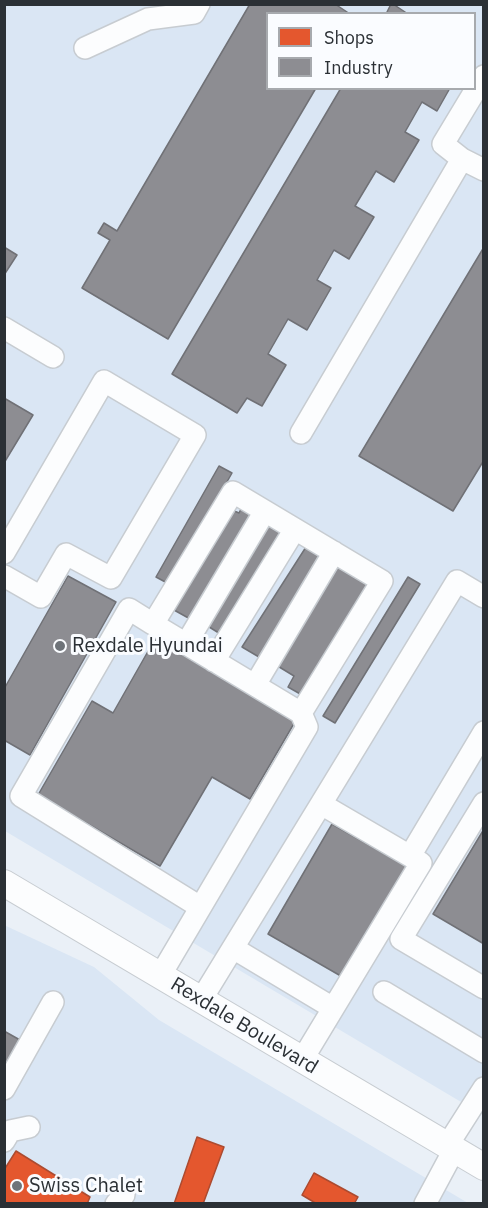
<!DOCTYPE html>
<html>
<head>
<meta charset="utf-8">
<style>
	body { margin:0 }
	#map { position:relative; width:488px; height:1208px; overflow:hidden; background:#eaf0f7; font-family:"IBM Plex Sans",sans-serif }
	canvas { display:block }
	.frame { position:absolute; inset:0; border:6px solid #2b3035; pointer-events:none }
	.legend { position:absolute; left:266px; top:12px; width:210px; height:78px; box-sizing:border-box; background:#fafcff; border:2px solid #a7aaae; margin:0; padding:8px 10px; list-style:none; font-size:18px; color:#2b3035 }
	.legend li { display:flex; align-items:center; gap:12px; height:30px }
	.legend b { width:30px; border:2px solid #a7aaae }
</style>
</head>
<body>
<div id="map">
<canvas width="488" height="1208"></canvas>
<div class="frame"></div>
<ul class="legend">
<li><b style="height:16px;background:#e4572e"></b>Shops</li>
<li><b style="height:16px;background:#8d8d92"></b>Industry</li>
</ul>
</div>
<script>
const ctx = document.querySelector('canvas').getContext('2d');
ctx.lineJoin = 'round';
function fillPath(path, color) {
  ctx.fillStyle = color;
  ctx.fill(path, 'evenodd');
}
function strokePath(path, color, width, dash) {
  ctx.strokeStyle = color;
  ctx.lineWidth = width;
  ctx.lineCap = dash ? 'butt' : 'round';
  ctx.setLineDash(dash || []);
  ctx.stroke(path);
}
function write(font, color, halo, rows, align = 'center') {
  ctx.font = font + ' "IBM Plex Sans",sans-serif';
  ctx.lineWidth = 6;
  ctx.setLineDash([]);
  ctx.textBaseline = 'middle';
  ctx.strokeStyle = halo;
  ctx.fillStyle = color;
  for (const [text, x, y, turn = 0] of rows) {
    ctx.save();
    ctx.translate(x, y);
    ctx.rotate((+turn || 0) * Math.PI / 180);
    ctx.textAlign = isNaN(turn) ? turn : align;
    if (halo) ctx.strokeText(text, 0, 0);
    ctx.fillText(text, 0, 0);
    ctx.restore();
  }
}
fillPath(new Path2D(`
	M5 5H483V1115L5 831ZM268 14H474V88H268Z
	M4 925 94 967 159 1020 468 1203H5Z`), '#dae6f4');
const shops = new Path2D(`
	M197 1137 224 1147 203 1204H174Z
	M16 1151 90 1197 87 1204H4V1170Z
	M314 1173 358 1197 354 1204H317L302 1195Z`);
fillPath(shops, '#e4572e');
strokePath(shops, '#ac4b30', 1.5);
const industry = new Path2D(`
	M250 4H335L350 14H268V88H316L168 339 82 288 110 240 98 233 104 223 117 231Z
	M391 4H393L408 14H386Z
	M341 88H450L437 111 422 102 405 132 419 140 394 182 376 171 355 206 374 217 349 259 334 250 317 280 331 288 307 330 288 319 268 354 286 365 262 406 247 398 237 413 172 374Z
	M4 247 17 255 4 275Z
	M484 247V460L453 511 359 456Z
	M4 398 33 415 4 463Z
	M219 466 232 473 169 584 156 577Z
	M242 507 253 514 192 620 174 610 232 510 239 513Z
	M269 525 285 535 222 635 206 625Z
	M306 547 322 557 259 657 242 647Z
	M339 566 371 586 302 695 288 687 294 676 276 665Z
	M68 576 116 602 30 755 4 740V689Z
	M408 577 420 584 335 723 323 716Z
	M155 639 296 720 250 799 212 777 160 866 38 795 92 701 113 713Z
	M332 824 410 868 346 979 268 934Z
	M484 829V944L433 914Z
	M4 1031 20 1040 4 1066Z`);
fillPath(industry, '#8d8d92');
strokePath(industry, '#707176', 1.5);
const minor = new Path2D(`
	M85 48 148 19 194 13 199 4
	M462 159 443 144 484 76
	M4 328 53 357
	M301 433 462 159 484 170
	M4 553 104 381 195 435 111 578 66 554 41 597 4 576
	M153 624 129 609 21 796 200 907
	M186 644 265 511
	M214 661 295 529
	M255 685 334 552
	M484 803 401 939 484 988
	M321 804 457 581 484 597
	M410 856 484 732
	M233 948 333 1008
	M160 976 307 727 301 713 382 581 233 492 153 624 301 713
	M384 992 484 1052
	M201 1000 321 804 410 856 421 863 302 1060
	M4 1089 53 1002
	M4 1141 10 1131 29 1127
	M447 1146 484 1088
	M116 1204 124 1195
	M425 1204 454 1150`);
const major = new Path2D(`
	M4 883 484 1167`);
strokePath(minor, '#c7ccd1', 24);
strokePath(major, '#c7ccd1', 28);
strokePath(minor, '#fcfdfe', 21);
strokePath(major, '#fcfdfe', 26);
for (const [x, y, r, color] of [
	[60,646,6,"#6e7379"],
	[17,1186,6,"#6e7379"]
]) {
  const dot = new Path2D();
  dot.arc(x, y, r, 0, 2 * Math.PI);
  ctx.fillStyle = color;
  ctx.fill(dot);
  strokePath(dot, '#fafcff', 2);
}
write('20px', '#2b3035', '#fafcff', [
	["Rexdale Hyundai",72,646],
	["Swiss Chalet",29,1186]
], 'left');
write('20px', '#2b3035', '#fafcff', [
	["Rexdale Boulevard",244,1026,31]
]);
</script>
</body>
</html>
